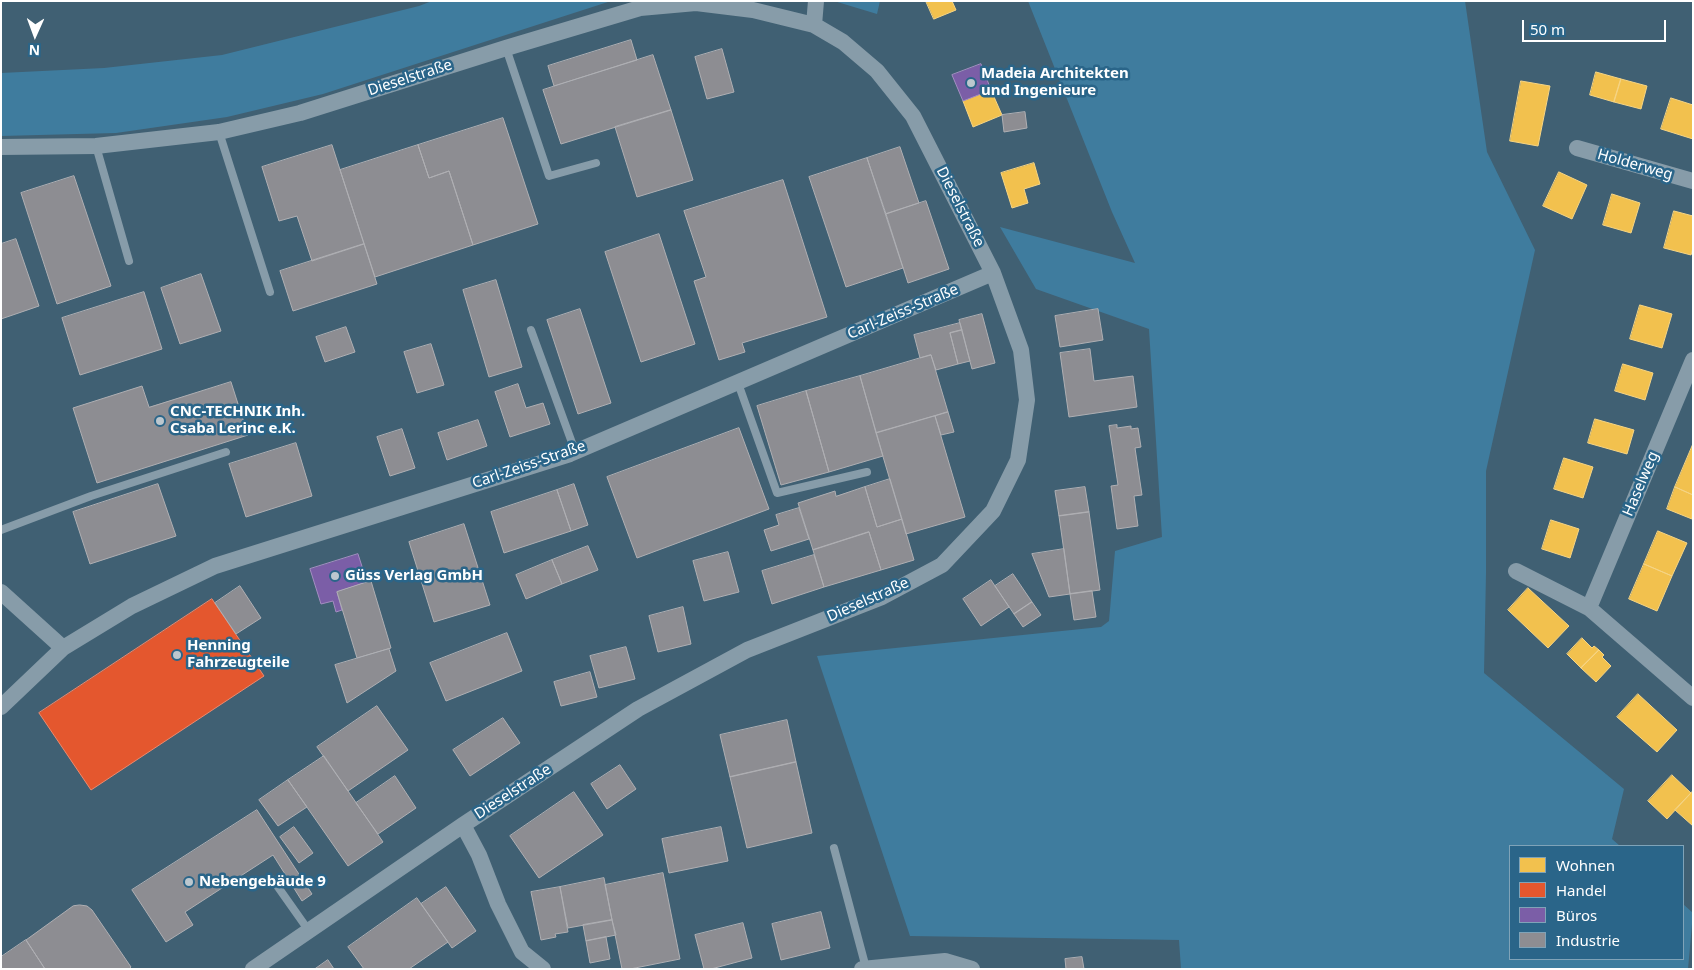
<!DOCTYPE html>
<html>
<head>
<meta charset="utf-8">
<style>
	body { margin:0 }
	#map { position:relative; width:1694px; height:970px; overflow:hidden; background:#406073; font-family:"Noto Sans",sans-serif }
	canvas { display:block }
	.frame { position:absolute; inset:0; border:2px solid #fff; pointer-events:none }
	.legend { position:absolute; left:1509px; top:845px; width:175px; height:115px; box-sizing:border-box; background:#2a6589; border:1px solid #7fa3b8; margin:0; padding:6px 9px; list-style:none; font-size:15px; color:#fff }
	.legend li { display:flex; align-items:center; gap:10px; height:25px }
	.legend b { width:25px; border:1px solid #7fa3b8 }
	.north { position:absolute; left:10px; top:10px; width:50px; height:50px; -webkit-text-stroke:4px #2a6589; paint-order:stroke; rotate:182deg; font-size:14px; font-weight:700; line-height:20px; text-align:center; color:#fff }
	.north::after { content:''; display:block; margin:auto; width:18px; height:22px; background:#fff; clip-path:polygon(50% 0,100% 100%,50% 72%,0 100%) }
	.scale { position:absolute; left:1522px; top:20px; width:144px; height:22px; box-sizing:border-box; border:2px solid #fff; border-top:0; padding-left:6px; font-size:15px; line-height:18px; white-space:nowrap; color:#fff; -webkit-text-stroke:4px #2a6589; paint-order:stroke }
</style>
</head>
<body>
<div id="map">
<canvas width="1694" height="970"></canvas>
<div class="frame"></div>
<ul class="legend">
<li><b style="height:14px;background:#f2c14e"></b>Wohnen</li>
<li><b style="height:14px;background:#e4572e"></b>Handel</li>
<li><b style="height:14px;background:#7b5ea7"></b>Büros</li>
<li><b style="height:14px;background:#8d8d92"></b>Industrie</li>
</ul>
<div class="north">N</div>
<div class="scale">50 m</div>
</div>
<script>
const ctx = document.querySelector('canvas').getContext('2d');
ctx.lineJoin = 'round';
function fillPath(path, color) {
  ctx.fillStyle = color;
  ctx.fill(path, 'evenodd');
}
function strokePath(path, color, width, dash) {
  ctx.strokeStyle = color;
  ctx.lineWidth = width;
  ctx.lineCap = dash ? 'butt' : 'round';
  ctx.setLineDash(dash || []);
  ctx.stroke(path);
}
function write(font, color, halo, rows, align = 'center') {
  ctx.font = font + ' "Noto Sans",sans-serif';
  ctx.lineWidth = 5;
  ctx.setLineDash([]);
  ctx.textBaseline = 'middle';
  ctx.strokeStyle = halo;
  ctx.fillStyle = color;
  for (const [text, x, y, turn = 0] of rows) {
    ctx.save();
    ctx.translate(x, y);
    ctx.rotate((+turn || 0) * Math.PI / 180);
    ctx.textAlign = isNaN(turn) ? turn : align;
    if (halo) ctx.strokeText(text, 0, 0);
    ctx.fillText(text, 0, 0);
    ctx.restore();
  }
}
fillPath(new Path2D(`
	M432 1H611L323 94 227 117 116 133 1 136V73L104 68 222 55 419 6Z
	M834 1H880L877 14Z
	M1028 1H1465L1487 152 1535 250 1486 471V573L1484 673 1624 789 1612 839 1620 846H1510V959H1683V904L1693 913 1688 969H1181L1179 940 910 936 817 656 1101 627 1109 621 1115 551 1162 537 1149 329 1036 289 1000 227 1135 263 1112 212Z`), '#3f7c9e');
const homes = new Path2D(`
	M926 1H952L956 10 934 19Z
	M1596 72 1621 79 1614 102 1590 95Z
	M1621 79 1647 86 1641 109 1614 102Z
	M1521 81 1550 86 1538 146 1510 141Z
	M991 90 1002 115 973 127 963 101Z
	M1671 98 1693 105V139L1661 129Z
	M1034 163 1040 184 1024 189 1028 203 1012 208 1001 173Z
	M1559 172 1587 185 1572 219 1543 206Z
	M1612 194 1640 203 1631 233 1603 225Z
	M1674 211 1693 216V248L1691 255 1664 248Z
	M1640 305 1672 314 1662 348 1630 339Z
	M1623 364 1653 373 1645 400 1615 391Z
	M1595 419 1634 430 1627 454 1588 443Z
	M1693 444V495L1675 487Z
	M1564 458 1593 467 1583 498 1554 489Z
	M1675 487 1693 495 1692 519 1667 509Z
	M1551 520 1579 529 1570 558 1542 549Z
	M1658 531 1687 543 1672 576 1644 564Z
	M1644 564 1672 576 1657 611 1629 599Z
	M1528 588 1569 626 1548 648 1508 610Z
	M1582 638 1592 648 1594 646 1599 650 1581 668 1567 654Z
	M1599 650 1604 655 1602 657 1611 666 1596 682 1581 668Z
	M1638 694 1677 730 1657 752 1617 717Z
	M1672 775 1691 793 1667 819 1648 801Z
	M1693 791V826L1675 810Z`);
fillPath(homes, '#f2c14e');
strokePath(homes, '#f6d483', 1);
const shops = new Path2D(`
	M212 599 264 676 91 790 39 713Z`);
fillPath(shops, '#e4572e');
strokePath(shops, '#ec896d', 1);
const offices = new Path2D(`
	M981 64 991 90 963 101 952 75Z
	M358 554 367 582 337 592 342 610 336 612 333 601 321 604 310 569Z`);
fillPath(offices, '#7b5ea7');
strokePath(offices, '#a38ec1', 1);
const industry = new Path2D(`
	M631 40 637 60 554 86 548 66Z
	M722 49 734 92 707 99 695 57Z
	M653 55 671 110 561 144 543 90Z
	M671 110 693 180 637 197 615 127Z
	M1025 112 1027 128 1004 132 1002 115Z
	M503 118 538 224 473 245 449 171 429 178 418 145Z
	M332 145 364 244 312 261 297 216 279 221 262 167Z
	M418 145 429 178 449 171 473 245 375 277 340 170Z
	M900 147 919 203 886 214 867 158Z
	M867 158 903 268 846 287 809 177Z
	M74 176 111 286 57 304 21 193Z
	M783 180 827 317 742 343 745 352 719 360 694 281 706 277 684 211Z
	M926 201 949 269 908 283 886 214Z
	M659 234 695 344 641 362 605 252Z
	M16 239 39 306 1 319V244Z
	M364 244 377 284 293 311 280 271Z
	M201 274 221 331 180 344 161 288Z
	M496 280 522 367 489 377 463 290Z
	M144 292 162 349 80 375 62 318Z
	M580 309 611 403 578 414 547 320Z
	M1098 309 1103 340 1060 347 1055 316Z
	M982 314 995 363 972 369 959 320Z
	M960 323 962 330 950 333 958 364 936 370 931 355 920 358 914 335Z
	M346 327 355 352 325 362 316 337Z
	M962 330 970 361 958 364 950 333Z
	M431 344 444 385 417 393 404 352Z
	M1090 349 1094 381 1133 376 1137 407 1069 417 1060 353Z
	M931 355 948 412 876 433 860 376Z
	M860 376 883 456 829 472 806 391Z
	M231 382 248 435 97 483 73 408 142 386 149 407Z
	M518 384 526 408 543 403 550 424 510 437 495 392Z
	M806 391 829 472 781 485 757 406Z
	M948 412 954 432 941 435 935 416Z
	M935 416 965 517 906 534 876 433Z
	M478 420 487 446 447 460 438 433Z
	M1117 425V428L1131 426V429L1138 428 1141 447 1135 448 1142 495 1134 496 1138 526 1117 529 1111 486 1118 485 1109 426Z
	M739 428 769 509 637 558 607 477Z
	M402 429 415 468 390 476 377 437Z
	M296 443 312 496 246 517 229 464Z
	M890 479 902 519 877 527 865 487Z
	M158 484 176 536 90 564 73 512Z
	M574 484 588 525 571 531 557 490Z
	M865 487 877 527 902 519 914 560 881 570 869 532 813 550 798 503 835 491 836 496Z
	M1085 487 1089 512 1059 516 1055 491Z
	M557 490 571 531 504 553 491 512Z
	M799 508 809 539 771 551 764 530 779 525 776 515Z
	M1089 512 1100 590 1070 594 1059 516Z
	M464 524 490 605 434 622 409 542Z
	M869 532 881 570 824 587 813 550Z
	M588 546 598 570 562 584 552 560Z
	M1064 549 1070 594 1049 597 1032 554Z
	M728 552 739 592 704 601 693 561Z
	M814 555 824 587 772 604 762 571Z
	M552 560 562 584 526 599 516 575Z
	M1013 574 1032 602 1014 614 995 586Z
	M991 580 1009 607 981 626 963 599Z
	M371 581 391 648 357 658 337 592Z
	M240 586 261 618 236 634 215 603Z
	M1092 591 1096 617 1074 620 1070 594Z
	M1032 602 1041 615 1023 627 1014 614Z
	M683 607 691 644 658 652 649 616Z
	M507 633 522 671 446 701 430 663Z
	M626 647 635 679 599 688 590 656Z
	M389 649 396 671 347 703 335 665Z
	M590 672 597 697 561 706 554 682Z
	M377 706 408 750 348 791 317 747Z
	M503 718 520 743 470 776 453 750Z
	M787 720 796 762 730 777 720 735Z
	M324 756 383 842 348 866 288 780Z
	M796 762 812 833 747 848 730 777Z
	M620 765 636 789 607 809 591 784Z
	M395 776 416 808 378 834 356 803Z
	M288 780 307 807 278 826 259 800Z
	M574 792 603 835 539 878 510 836Z
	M257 810 312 894 302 901 273 855 185 912 193 925 166 942 132 890Z
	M294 827 313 853 299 863 280 837Z
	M721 827 728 861 669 873 662 839Z
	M663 873 680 959 630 969H622L605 885Z
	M604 878 612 920 568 928 560 887Z
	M446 887 476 931 452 948 421 904Z
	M560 887 568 932 555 934 556 937 541 940 531 892Z
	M417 898 448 942 409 969H364L348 947Z
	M80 905 87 906 92 910 131 967 129 969H45L26 940 73 906Z
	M821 912 830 948 781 960 772 924Z
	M612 920 616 935 586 941 583 925Z
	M743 923 752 958 711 969H704L695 935Z
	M606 937 610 959 590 963 586 941Z
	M26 940 45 969H1V957Z
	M1082 957 1084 969H1066L1065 959Z
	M328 960 334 969H315Z`);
fillPath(industry, '#8d8d92');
strokePath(industry, '#afafb3', 1);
strokePath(new Path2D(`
	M506 48 549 176 596 163
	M219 132 270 292
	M96 146 129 261
	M531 330 575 451
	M738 383 777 493 867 472
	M1 530 91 496 226 452
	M834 848 866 968
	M273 880 309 931`), '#879ca9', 8);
strokePath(new Path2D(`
	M814 25 816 1
	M1 147 96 146 219 132 300 113 506 48 640 8 696 3 753 10 814 25 843 42 877 71 913 116 993 273 1021 350 1027 400 1018 460 993 511 942 565 882 597 747 650 638 709 463 825 253 969
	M1577 148 1693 181
	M1516 571 1589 608 1693 698
	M1 592 63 648
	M1589 608 1693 360
	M1 707 63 648 132 606 215 566 570 454 993 273
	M463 825 479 855 498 904 522 952 543 969
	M862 969 945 961 972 969`), '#879ca9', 16);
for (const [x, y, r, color] of [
	[971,83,5,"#bcc7ce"],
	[160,421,5,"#bcc7ce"],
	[335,576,5,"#bcc7ce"],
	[177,655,5,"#bcc7ce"],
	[189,882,5,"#bcc7ce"]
]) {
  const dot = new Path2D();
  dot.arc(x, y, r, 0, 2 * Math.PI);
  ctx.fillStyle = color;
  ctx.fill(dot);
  strokePath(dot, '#2a6589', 2);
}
write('bold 15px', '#fff', '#2a6589', [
	["Madeia Architekten",981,74],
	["und Ingenieure",981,91],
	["CNC-TECHNIK Inh.",170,412],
	["Csaba Lerinc e.K.",170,429],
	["Güss Verlag GmbH",345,576],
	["Henning",187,646],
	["Fahrzeugteile",187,663],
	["Nebengebäude 9",199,882]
], 'left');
write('15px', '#fff', '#2a6589', [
	["Dieselstraße",410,78,-18],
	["Holderweg",1635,165,16],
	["Dieselstraße",960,207,63],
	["Carl-Zeiss-Straße",903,312,-23],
	["Carl-Zeiss-Straße",529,465,-19],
	["Haselweg",1641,484,-67],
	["Dieselstraße",868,600,-24],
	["Dieselstraße",513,792,-33]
]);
</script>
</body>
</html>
